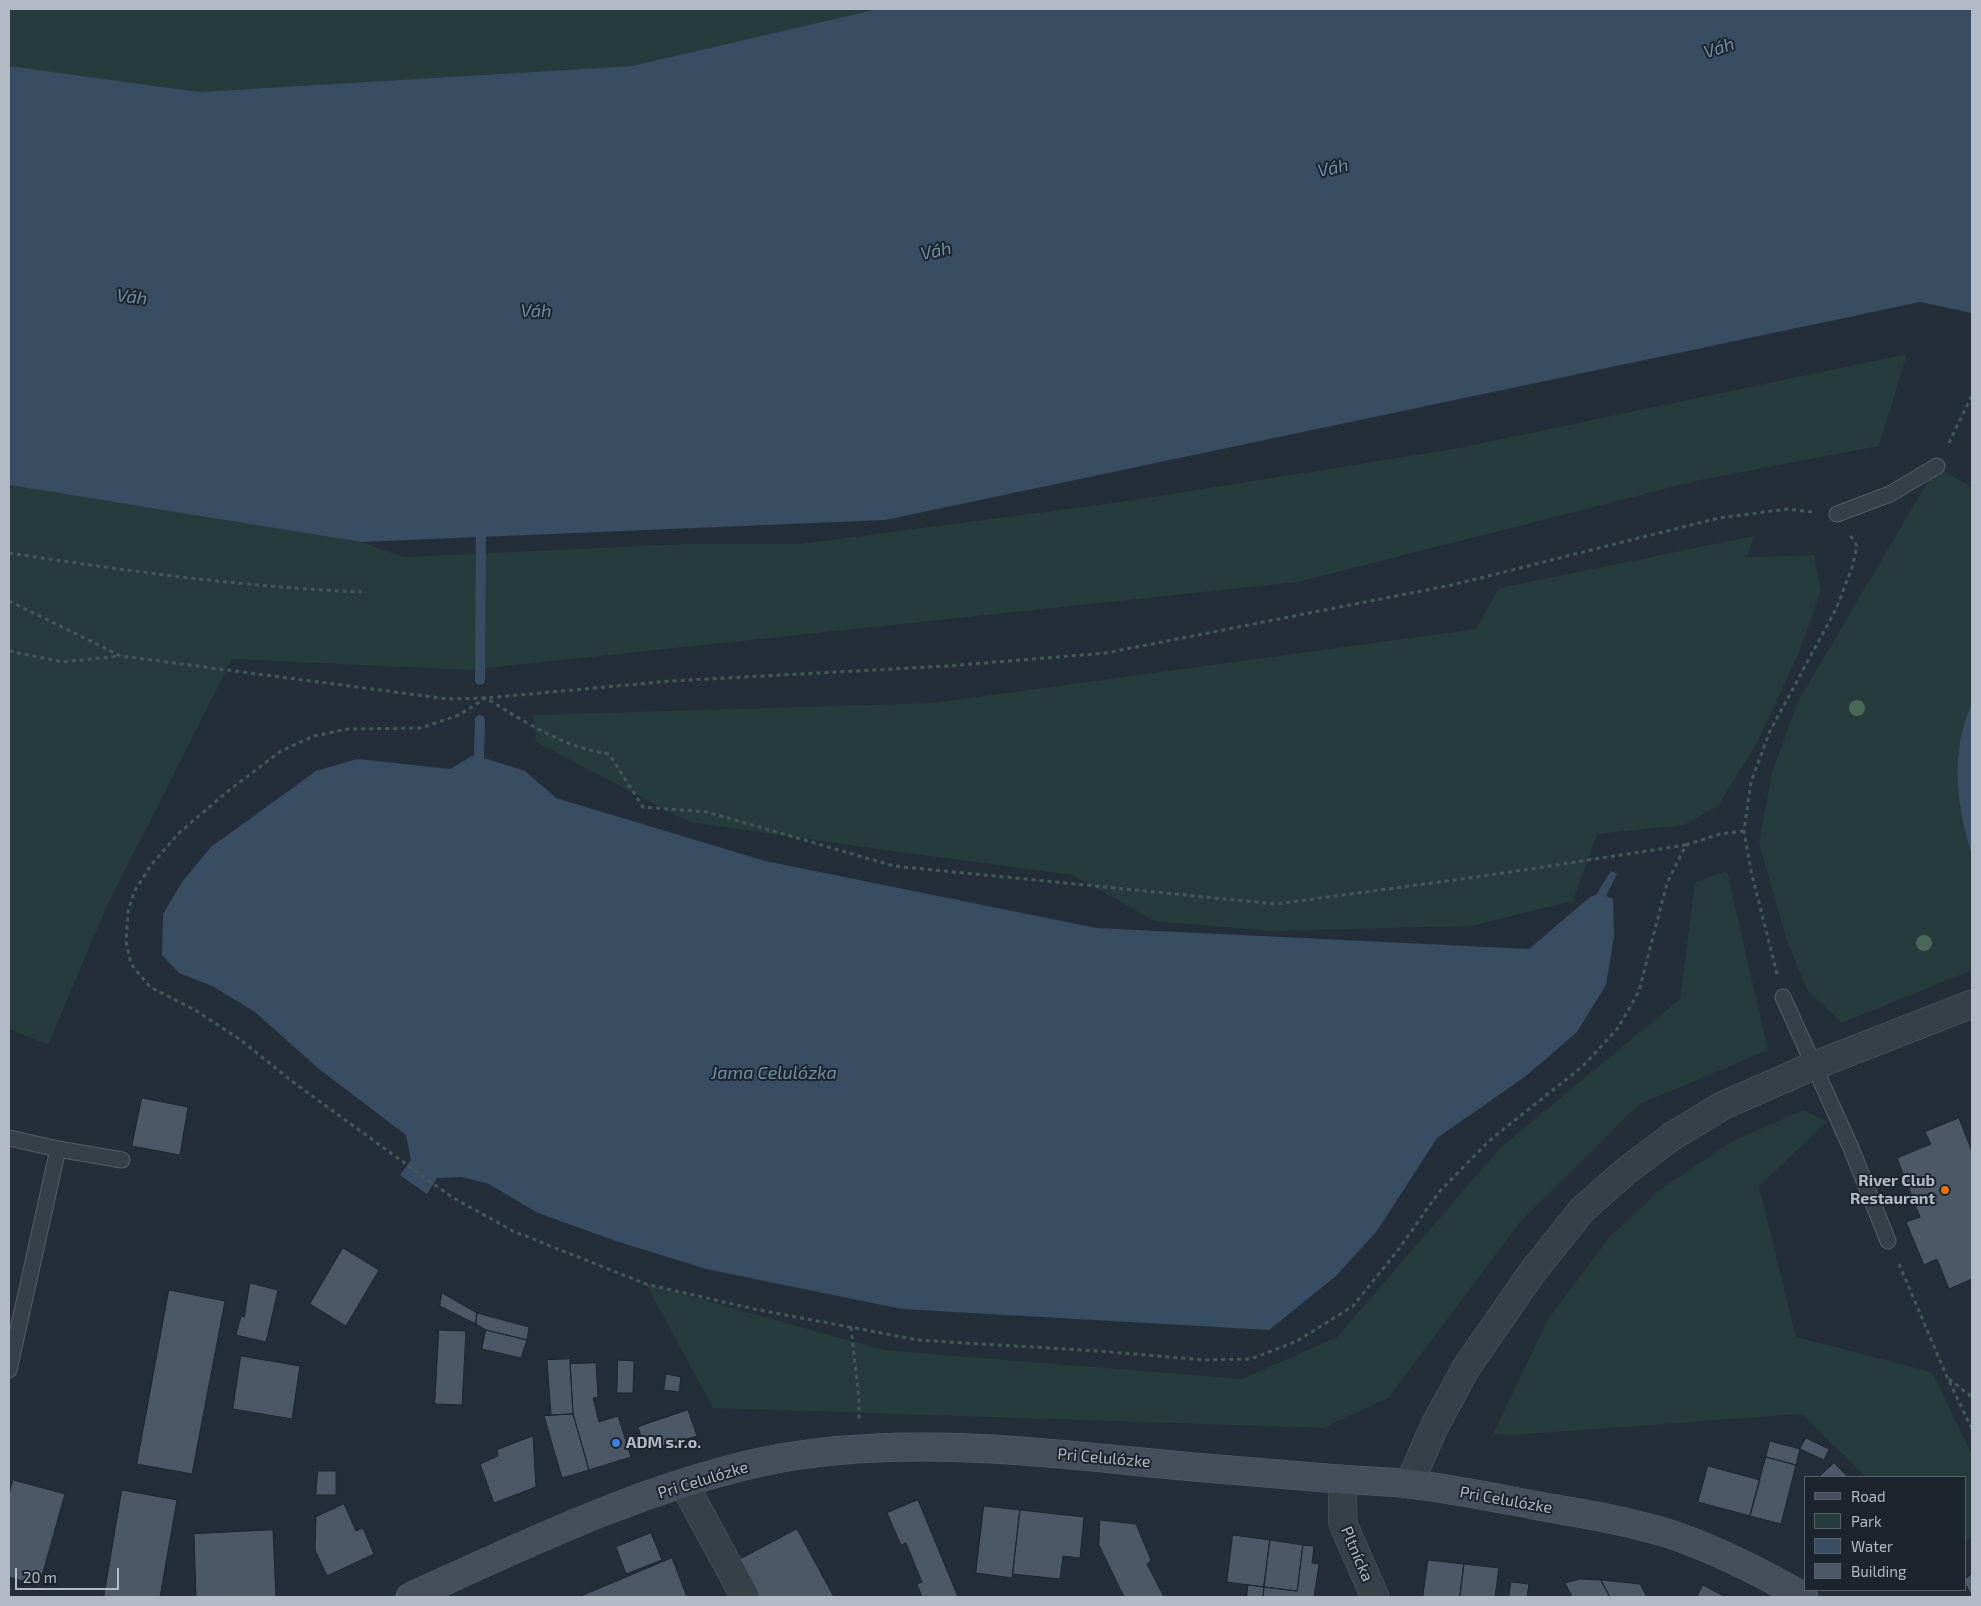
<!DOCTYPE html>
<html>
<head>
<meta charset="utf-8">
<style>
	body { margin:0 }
	#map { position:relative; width:1981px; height:1606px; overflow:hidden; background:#232e39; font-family:"Exo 2",sans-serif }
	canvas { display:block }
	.frame { position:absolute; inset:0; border:10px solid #b2bbc5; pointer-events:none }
	.legend { position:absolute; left:1804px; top:1476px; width:162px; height:115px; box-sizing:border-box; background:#1c252e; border:1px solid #58616a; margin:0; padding:6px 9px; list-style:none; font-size:15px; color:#b2bbc5 }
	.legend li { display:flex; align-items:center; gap:10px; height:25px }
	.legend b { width:25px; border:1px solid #58616a }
	.scale { position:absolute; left:15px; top:1568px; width:104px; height:22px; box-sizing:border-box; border:2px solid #b2bbc5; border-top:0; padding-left:6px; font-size:15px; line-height:18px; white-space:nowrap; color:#b2bbc5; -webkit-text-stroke:4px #1c252e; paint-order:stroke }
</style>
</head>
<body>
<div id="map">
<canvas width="1981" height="1606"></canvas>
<div class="frame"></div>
<ul class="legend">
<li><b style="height:6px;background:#454f5c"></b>Road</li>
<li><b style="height:14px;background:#263b3b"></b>Park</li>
<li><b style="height:14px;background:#394d62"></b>Water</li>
<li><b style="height:14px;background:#4c5865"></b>Building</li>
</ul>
<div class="scale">20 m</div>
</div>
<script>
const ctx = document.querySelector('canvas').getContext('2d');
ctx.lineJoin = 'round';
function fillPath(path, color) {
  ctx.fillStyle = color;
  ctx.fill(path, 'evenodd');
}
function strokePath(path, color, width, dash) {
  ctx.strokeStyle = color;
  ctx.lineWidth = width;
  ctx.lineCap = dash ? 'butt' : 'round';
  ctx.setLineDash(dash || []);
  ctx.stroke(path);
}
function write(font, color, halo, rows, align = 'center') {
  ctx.font = font + ' "Exo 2",sans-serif';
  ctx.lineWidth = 4;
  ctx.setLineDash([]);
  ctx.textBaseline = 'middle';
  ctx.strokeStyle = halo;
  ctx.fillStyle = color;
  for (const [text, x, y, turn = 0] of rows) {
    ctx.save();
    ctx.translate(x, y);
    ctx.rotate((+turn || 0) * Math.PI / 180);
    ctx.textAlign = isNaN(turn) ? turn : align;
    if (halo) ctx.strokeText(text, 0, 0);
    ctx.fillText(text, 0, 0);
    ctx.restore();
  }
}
fillPath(new Path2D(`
	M9 9H882L632 66 199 92 9 66Z
	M1907 354 1879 446 1700 480 1298 582 468 670 232 659 106 908 48 1045 9 1029V485L361 542 404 557 682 544H800L1121 502 1454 449Z
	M1937 466 1972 488V703L1968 712 1958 753V773L1960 809 1972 854V970L1842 1023 1807 990 1786 938 1759 843 1772 773 1798 701Z
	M1754 536 1747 557 1814 555 1821 590 1800 650 1758 741 1718 806 1684 825 1597 834 1573 901 1471 926 1271 931 1154 921 1073 875 870 848 689 822 536 742 533 715 934 703 1476 629 1499 588Z
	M1727 871 1768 1050 1640 1104 1521 1221 1389 1397 1324 1428 713 1408 646 1284 884 1350 1242 1379 1337 1337 1500 1148 1680 999 1695 882Z
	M1803 1110 1827 1122 1759 1186 1796 1337 1932 1372 1972 1455V1537L1965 1542V1477H1866L1802 1414 1513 1435 1493 1434 1548 1319 1608 1239 1658 1191 1735 1140Z`), '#263b3b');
fillPath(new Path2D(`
	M878 9H1972V313L1920 302 885 520 361 542 9 485V66L199 92 632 66Z
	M1972 703V854C1956 806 1950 751 1972 703Z
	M472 756 487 759 525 771 556 798 765 861 1096 928 1529 949 1590 897 1596 895 1611 871 1617 874 1606 896 1613 899 1614 937 1606 985 1577 1032 1526 1076 1437 1138 1377 1231 1336 1276 1269 1330 902 1309 706 1269 616 1241 538 1213 489 1184 462 1177 437 1178 427 1194 400 1175 411 1160 406 1135 319 1069 255 1012 212 986 179 973 162 955 163 914 182 882 211 847 316 771 357 759 450 769Z`), '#394d62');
strokePath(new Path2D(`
	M480 680 481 524
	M479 758 480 720`), '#394d62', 10);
const building = new Path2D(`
	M142 1098 188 1107 180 1155 132 1146Z
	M1959 1118 1972 1152V1279L1949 1289 1937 1259 1924 1265 1906 1222 1920 1217 1897 1158 1931 1144 1925 1132Z
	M343 1248 379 1270 346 1326 310 1304Z
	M250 1283 278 1290 266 1342 236 1335 241 1316 244 1317Z
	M169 1290 225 1301 192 1474 137 1464Z
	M442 1293 477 1313 476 1324 440 1306Z
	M477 1313 529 1327 527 1340 486 1330 476 1324Z
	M439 1330 466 1331 462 1405 435 1404Z
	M486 1330 527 1340 521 1358 482 1349Z
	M241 1356 300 1366 292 1419 233 1409Z
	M570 1359 573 1414 551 1415 547 1360Z
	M618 1360 634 1361 633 1393H617Z
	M596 1363 598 1397 593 1398 599 1422 618 1416 631 1457 589 1470 573 1414 570 1364Z
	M666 1374 681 1377 679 1392 664 1390Z
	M688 1410 697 1436 646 1451 638 1427Z
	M573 1414 589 1470 562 1478 544 1416Z
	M533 1436 536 1487 494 1503 480 1464 498 1456 497 1450Z
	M1806 1438 1829 1449 1824 1460 1800 1449Z
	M1770 1441 1800 1449 1796 1465 1766 1457Z
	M1766 1457 1796 1465 1781 1524 1750 1516Z
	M1834 1463 1848 1477H1819Z
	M1708 1466 1760 1480 1750 1516 1698 1502Z
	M318 1471H336V1495H316Z
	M13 1480 65 1494 39 1586 9 1577V1495Z
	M122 1490 177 1500 160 1597H104Z
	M918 1500 958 1597H922L917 1584 922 1582 906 1543 901 1545 887 1513Z
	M344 1504 356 1531 363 1528 374 1554 327 1576 315 1550 316 1517Z
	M984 1506 1020 1510 1012 1578 976 1573Z
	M1020 1510 1084 1517 1080 1558 1063 1556 1060 1579 1013 1574Z
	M1100 1520 1136 1524 1151 1560 1147 1564 1164 1597H1124L1099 1545Z
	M797 1529 834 1597H753L735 1562Z
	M273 1530 276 1597H196L194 1534Z
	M651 1533 662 1560 626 1574 616 1547Z
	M1233 1535 1270 1540 1264 1587 1227 1582Z
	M1270 1540 1303 1545 1297 1591 1264 1587Z
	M1303 1545 1314 1546 1312 1563 1319 1564 1314 1597H1263L1264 1587 1297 1591Z
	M672 1558 687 1597H579Z
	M1428 1560 1464 1564 1460 1597H1423Z
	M1464 1564 1499 1568 1495 1597H1460Z
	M1972 1574V1592L1970 1593 1965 1583V1579Z
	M1581 1579 1601 1580 1610 1597H1572L1565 1583Z
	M1601 1580 1640 1584 1647 1597H1610Z
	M1511 1582 1529 1584 1527 1597H1509Z
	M1248 1585 1264 1587 1263 1597H1247Z
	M1703 1585 1725 1597H1697Z`);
fillPath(building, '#4c5865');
strokePath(building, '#1e2730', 1);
const lane = new Path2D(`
	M1837 514 1890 494 1937 466
	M1783 997 1851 1148 1888 1241
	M9 1138 58 1149 122 1160
	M9 1370 58 1149`);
const street = new Path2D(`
	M1342 1479 1343 1524 1375 1597
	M684 1484 745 1597
	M1409 1484 1434 1427 1466 1368 1531 1274 1582 1210 1626 1171 1671 1137 1722 1106 1813 1066 1972 1004`);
const secondary = new Path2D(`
	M410 1597C524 1545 639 1489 761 1462 900 1432 1053 1454 1194 1467 1242 1471 1290 1475 1338 1479 1362 1481 1386 1481 1410 1484 1453 1489 1496 1498 1539 1506 1584 1514 1629 1521 1673 1535 1716 1550 1764 1574 1804 1597`);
strokePath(lane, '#555e67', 17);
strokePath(street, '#555e67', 29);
strokePath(secondary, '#555e67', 29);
strokePath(new Path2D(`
	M1949 443 1972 395
	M9 553C126 571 243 587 362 592
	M9 601 121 656 448 699 486 698 671 681 947 666 1106 653 1452 585 1719 518 1788 509 1813 512
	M9 651 62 662 120 656
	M1686 845 1484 876 1276 904 894 866 707 812 643 807 609 754C563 747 526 723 486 698L459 715 421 728 348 729 314 736 281 751 228 791 179 833 151 865 134 892 128 912 126 941 131 964 150 987 195 1010 242 1041 293 1082 435 1185 452 1197 513 1231 646 1284 754 1309 918 1340 1097 1351 1205 1360 1251 1359 1297 1341 1353 1306 1398 1250 1439 1192 1490 1140 1583 1066 1618 1028 1639 991 1667 883 1686 845 1720 834 1744 831
	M1777 974 1751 871 1744 831 1751 782 1770 731 1836 609 1852 568 1857 546 1850 535
	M1899 1264 1947 1377 1972 1429
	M851 1327 859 1400V1419
	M1949 1379 1972 1397`), '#455859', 3, [4, 4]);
strokePath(lane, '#364049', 15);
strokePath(street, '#364049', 28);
strokePath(secondary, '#454f5c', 28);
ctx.fillStyle = '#4a6757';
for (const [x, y] of [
	[1857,708],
	[1924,943]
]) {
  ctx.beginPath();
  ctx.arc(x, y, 8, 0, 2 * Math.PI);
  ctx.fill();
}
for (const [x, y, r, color] of [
	[1945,1190,5,"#e8710a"],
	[616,1443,5,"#3f7fe0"]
]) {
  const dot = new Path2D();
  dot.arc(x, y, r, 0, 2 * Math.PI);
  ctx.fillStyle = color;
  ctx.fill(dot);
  strokePath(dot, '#1c252e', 2);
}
write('bold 16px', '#b2bbc5', '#1c252e', [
	["River Club",1935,1181],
	["Restaurant",1935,1199],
	["ADM s.r.o.",626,1443,"left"]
], 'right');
write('16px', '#b2bbc5', '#1c252e', [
	["Pri Celulózke",1104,1458,5],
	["Pri Celulózke",703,1480,-17],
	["Pri Celulózke",1506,1500,10],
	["Pltnícka",1357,1554,67]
]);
write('italic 18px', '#738ea8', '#1c252e', [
	["Váh",1719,48,-18],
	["Váh",1333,168,-12],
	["Váh",936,251,-12],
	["Váh",132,297,7],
	["Váh",536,311,1],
	["Jama Celulózka",774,1073]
]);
</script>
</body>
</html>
